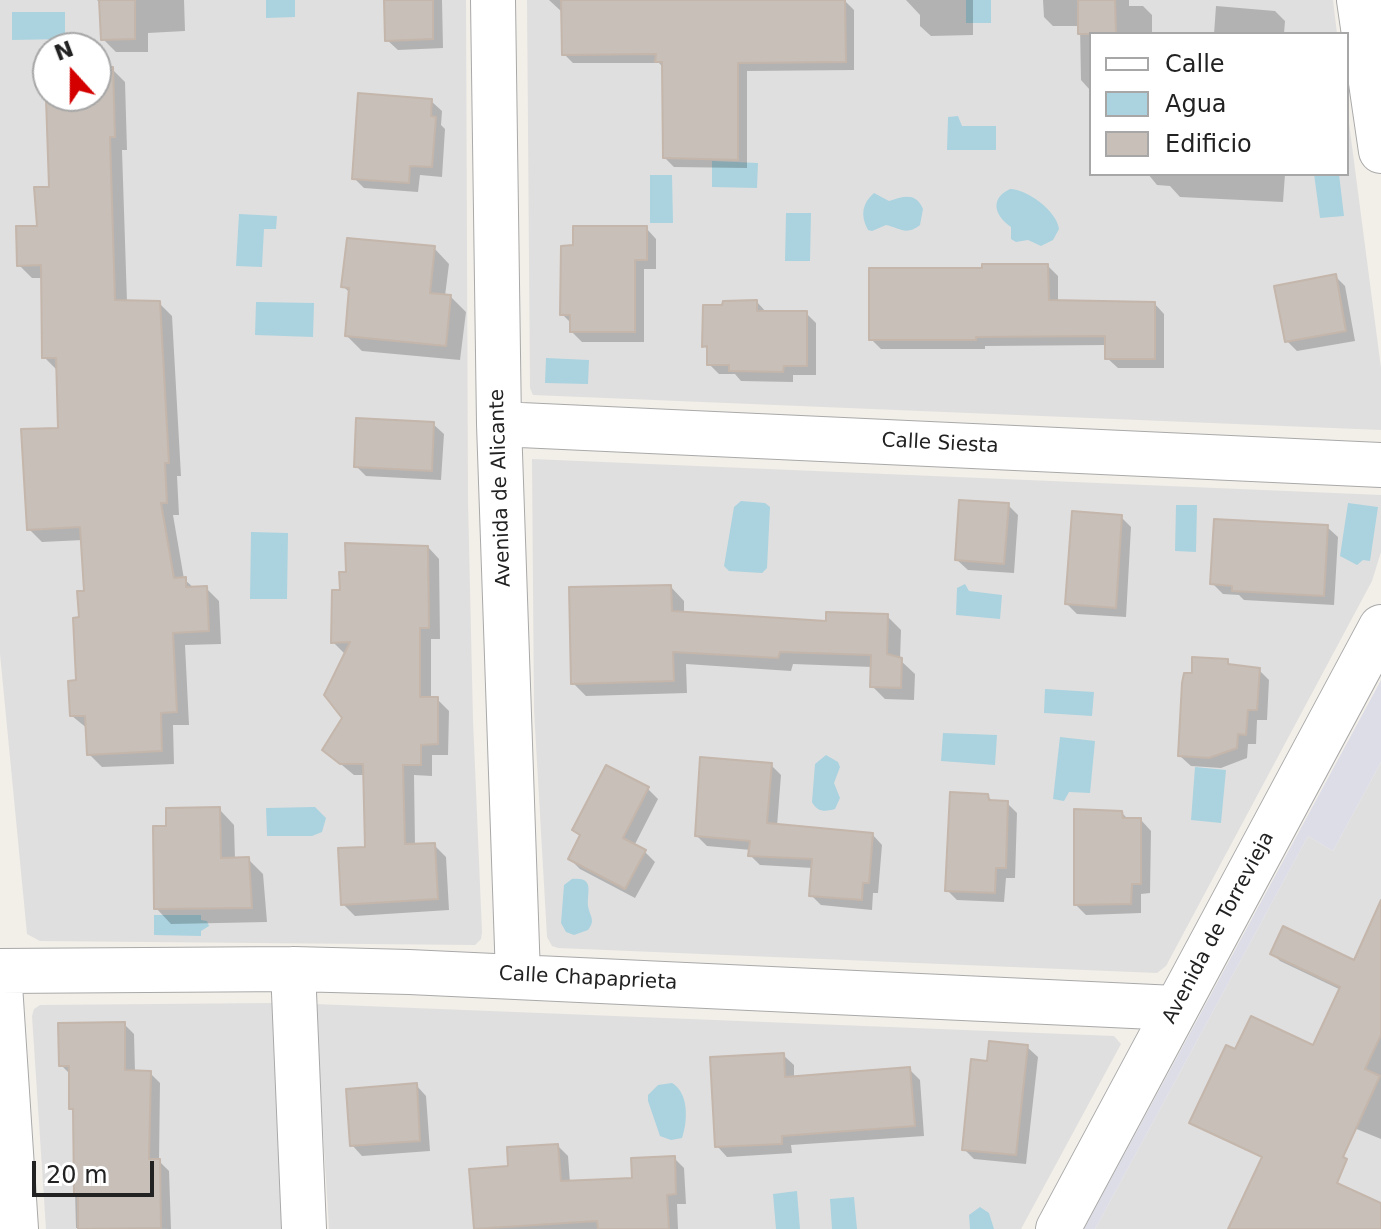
<!DOCTYPE html>
<html>
<head>
<meta charset="utf-8">
<style>
	body { margin:0 }
	#map { position:relative; width:1381px; height:1229px; overflow:hidden; background:#f2efe9; font-family:"DejaVu Sans",sans-serif }
	canvas { display:block }
	.legend { position:absolute; left:1089px; top:32px; width:260px; height:144px; box-sizing:border-box; background:#fff; border:2px solid #a7a7a7; margin:0; padding:10px 14px; list-style:none; font-size:24px; color:#222 }
	.legend li { display:flex; align-items:center; gap:16px; height:40px }
	.legend b { width:40px; border:2px solid #a7a7a7 }
	.north { position:absolute; left:32px; top:32px; width:80px; height:80px; box-sizing:border-box; background:#fff; border:2px solid #a7a7a7; border-radius:50%; rotate:339deg; font-size:22px; font-weight:700; line-height:32px; text-align:center; color:#222 }
	.north::after { content:''; display:block; margin:auto; width:28px; height:36px; background:#d40000; clip-path:polygon(50% 0,100% 100%,50% 72%,0 100%) }
	.scale { position:absolute; left:32px; top:1161px; width:122px; height:36px; box-sizing:border-box; border:4px solid #222; border-top:0; padding-left:10px; font-size:24px; line-height:28px; white-space:nowrap; color:#222; -webkit-text-stroke:6px #fff; paint-order:stroke }
</style>
</head>
<body>
<div id="map">
<canvas width="1381" height="1229"></canvas>
<ul class="legend">
<li><b style="height:10px;background:#fff"></b>Calle</li>
<li><b style="height:22px;background:#aad3df"></b>Agua</li>
<li><b style="height:22px;background:#c7bfb8"></b>Edificio</li>
</ul>
<div class="north">N</div>
<div class="scale">20 m</div>
</div>
<script>
const ctx = document.querySelector('canvas').getContext('2d');
ctx.lineJoin = 'round';
function fillPath(path, color) {
  ctx.fillStyle = color;
  ctx.fill(path, 'evenodd');
}
function strokePath(path, color, width, dash) {
  ctx.strokeStyle = color;
  ctx.lineWidth = width;
  ctx.lineCap = dash ? 'butt' : 'round';
  ctx.setLineDash(dash || []);
  ctx.stroke(path);
}
function write(font, color, halo, rows, align = 'center') {
  ctx.font = font + ' "DejaVu Sans",sans-serif';
  ctx.lineWidth = 8;
  ctx.setLineDash([]);
  ctx.textBaseline = 'middle';
  ctx.strokeStyle = halo;
  ctx.fillStyle = color;
  for (const [text, x, y, turn = 0] of rows) {
    ctx.save();
    ctx.translate(x, y);
    ctx.rotate((+turn || 0) * Math.PI / 180);
    ctx.textAlign = isNaN(turn) ? turn : align;
    if (halo) ctx.strokeText(text, 0, 0);
    ctx.fillText(text, 0, 0);
    ctx.restore();
  }
}
fillPath(new Path2D(`
	M0 0H466L468 501 473 720 482 932 481 939 475 945 40 941 27 934 0 654ZM48 48H96V96H48Z
	M527 0H1333L1337 34H1091V174H1347V108L1381 368V430L533 395 530 388Z
	M532 459 1381 495V552L1372 581 1166 966 1157 973 558 948 552 946 547 937 534 710Z
	M1381 762V1229H1095L1308 836 1333 851Z
	M273 1003 283 1229H46L32 1016 34 1009 40 1005Z
	M315 1004 1114 1036 1121 1044 1021 1229H329Z`), '#e0dfdf');
fillPath(new Path2D(`
	M1381 680V762L1333 851 1308 836 1095 1229H1084Z`), '#dddde8');
fillPath(new Path2D(`
	M266 0H295V17L266 18Z
	M966 0H991V23H966Z
	M12 12H65V39L12 40Z
	M958 116 962 126H996V150H947L948 117Z
	M712 161 758 163 757 188 712 187Z
	M1314 174H1339L1344 216 1320 218Z
	M650 175H672L673 223H650Z
	M1010 189C1027 189 1057 211 1059 229L1053 240 1041 246 1028 240 1016 242 1011 239V227C995 216 989 199 1010 189Z
	M874 193 889 201C904 196 916 192 923 209L920 225C906 236 900 228 886 225L872 231 868 230C860 216 862 203 874 193Z
	M786 213H811L810 261H785Z
	M239 214 277 216 276 229H264L262 267 236 266Z
	M256 302 314 303 313 337 255 335Z
	M546 358 589 360 588 384 545 383Z
	M741 501 765 503 770 507 767 568 762 573 729 571 724 566 734 507Z
	M1348 503 1378 507 1370 561 1363 560 1357 565 1340 556Z
	M1176 505H1197L1196 552 1175 551Z
	M251 532 288 533 287 599H250Z
	M965 584 969 591 1002 595 1000 619 956 615 957 588Z
	M1045 689 1094 692 1092 716 1044 713Z
	M943 733 997 735 995 765 941 761Z
	M1060 737 1095 741 1090 793 1069 792 1064 801 1053 799Z
	M826 755 838 762 840 767 834 783 840 798 835 809C825 812 817 812 812 802L815 764Z
	M1195 767 1226 770 1221 823 1191 820Z
	M315 807 326 818 322 832 312 836H267L266 808Z
	M572 879C595 877 587 891 588 906 590 917 596 920 588 930L574 935 566 932 561 923 564 885Z
	M154 915H201V920L207 921 209 926 201 931V936L154 935Z
	M672 1083C689 1093 688 1121 682 1138L671 1140 660 1136 648 1101V1095L658 1085Z
	M797 1191 800 1229H776L773 1194Z
	M854 1197 857 1229H832L830 1199Z
	M980 1207 989 1213 994 1229H970L969 1215Z`), '#aad3df');
fillPath(new Path2D(`
	M97 0H184L185 31 148 33V52H116L103 39 101 4Z
	M386 0H442L443 48 398 50 387 40Z
	M549 0H844L854 10V70L747 71V168L674 167 665 158 664 68 659 63H573L564 54 562 12Z
	M906 0H973V35L931 36 920 26V15Z
	M1043 0H1129V6H1143L1152 15V34H1091L1090 90 1081 80 1080 26H1053L1044 17Z
	M1216 6 1275 11 1285 21 1284 34H1214Z
	M96 69H112L125 82 127 150H122L127 302 159 303 172 316 181 476H177L179 515H173L184 579 195 589 206 588 219 601 221 644 185 645 189 725H173L174 764 102 767 89 754 88 729 72 716 78 682 81 619 86 593 83 540 42 542 29 529 60 430 58 371 44 357 43 278H32L19 265 39 228 51 189 47 71 48 96H96Z
	M431 101 442 111 441 125 445 129 442 177 420 175 418 192 364 188 354 178Z
	M1148 174H1285L1283 202 1180 197 1170 186 1157 185Z
	M646 228 656 239V269H644V342H582L572 332V324L562 314Z
	M434 248 449 264 445 296 451 297 466 312 460 360 362 351 347 336 351 294 343 286Z
	M1048 266 1058 276V302L1154 303 1164 314V368H1118L1107 358V345L985 346V349H881L871 339 984 270Z
	M1335 276 1345 286 1355 341 1297 351 1287 341Z
	M757 302 767 313H806L816 323V375H793V382L741 381 735 374H719L709 364V351L704 346Z
	M433 424 444 434 441 480 366 476 356 466Z
	M1008 505 1018 515 1014 573 968 570 957 560Z
	M1121 517 1131 527 1126 617 1077 614 1067 604Z
	M1327 527 1338 537 1334 605 1244 600 1239 595 1223 594 1212 583Z
	M428 547 439 559 440 639H431V699H437L449 711 448 755H432V776L414 775 415 846 434 845 446 857 449 910 355 916 343 904 367 849 365 775H354L337 761 344 718 346 655 333 642 342 592Z
	M671 587 684 601V614L828 623 887 616 901 630 900 660 915 674 914 700 885 699 872 686V667L793 664 791 671 686 664 687 693 586 696 573 683Z
	M1227 661 1233 667 1259 670 1269 680 1267 720H1257L1256 744H1248L1247 758 1221 768 1191 766 1180 756 1193 674Z
	M771 765 781 775 777 826 872 834 882 845 878 893H873L872 910 821 905 811 895 813 868 760 865 750 855 751 850 707 846 697 836Z
	M648 789 658 799 634 846 645 852 655 862 635 898 580 869 570 859 582 837 574 830Z
	M987 796 994 802 1007 803 1017 813 1015 878H1006L1004 902 957 900 947 890Z
	M219 809 234 825 235 859H248L263 874 267 922 171 924 156 908 168 828Z
	M1122 813 1129 820H1141L1151 831 1150 893 1141 894V913L1086 915 1076 905Z
	M1381 905V1139L1234 1079 1314 1048 1341 990 1280 961 1272 953 1355 961Z
	M124 1024 134 1034 135 1072 150 1073 160 1083 159 1161 169 1171 171 1229 76 1228 72 1076 61 1065Z
	M1027 1047 1038 1057 1026 1164 974 1159 964 1149Z
	M783 1055 794 1065V1078L909 1069 920 1080 924 1136 791 1145 792 1153 727 1157 717 1146Z
	M416 1085 426 1096 430 1151 362 1156 352 1145Z
	M558 1146 568 1156 570 1183 634 1180 674 1158 684 1168 686 1204H677L678 1229H476L471 1171 510 1168Z`), '#0003');
const building = new Path2D(`
	M99 0H135V39L101 40Z
	M384 0H433V39L385 41Z
	M561 0H845L846 62 738 63V160L663 158 662 62H655L656 54 562 55Z
	M1078 0H1115L1116 34H1078Z
	M96 67H113L115 137H110L115 300 160 301 169 463H165L167 503H161L174 578 186 577V587L207 586 209 631 173 633 177 712 161 713 162 751 87 755 85 716H70L68 681 76 680 73 618 79 617 77 591H84L80 527 27 530 21 429 58 428 56 358H42L41 265 17 266 16 226H37L34 187H49L45 69H48V96H96Z
	M358 93 432 99 431 116 436 117 432 167 410 166 409 183 352 179Z
	M573 226H647V260H635V332H570V315H560L561 246 573 245Z
	M347 238 435 246 430 293 451 295 446 346 345 336 349 288 341 287Z
	M982 264H1048L1049 300 1155 302V359H1105V336L976 337V340H869V268H982Z
	M1336 274 1346 331 1285 342 1274 286Z
	M757 300V311H807V366H784L783 372 729 371V365H707V346L702 347 703 305H722L723 301Z
	M356 418 434 422 432 471 354 467Z
	M959 500 1009 503 1004 564 955 560Z
	M1072 511 1122 515 1116 608 1065 604Z
	M1214 519 1328 525 1324 596 1232 591V586L1210 584Z
	M345 543 428 546 429 628H420V697H438V744L421 745V765H403L405 844 435 843 438 899 341 905 338 848 365 847 363 764H340L322 750 342 718 324 695 350 642 331 643 332 590H340L339 572H346Z
	M671 585 672 611 826 621V612L888 614 887 654 902 658 901 688 870 687 871 655 780 652 778 658 673 652 674 681 571 684 569 587Z
	M1192 657 1228 659V664L1260 668 1257 710H1248L1246 735 1238 734 1237 748 1209 758 1178 756 1182 683 1184 673H1192Z
	M700 757 772 763 767 823 873 833 869 883H863L862 900 809 896 812 859 748 856 750 841 695 836Z
	M606 765 649 787 623 838 646 850 625 889 568 859 580 835 572 830Z
	M950 792 988 794 989 800 1008 801 1006 868H996L995 893 945 891Z
	M220 807 221 858 249 857 252 908 154 909 153 826H166V808Z
	M1074 809 1122 811 1123 818H1141V884H1132L1131 904 1074 905Z
	M1381 900V1035L1365 1069 1380 1076 1343 1157 1347 1159 1337 1183 1381 1203V1229H1228L1262 1157 1189 1123 1226 1045 1235 1049 1251 1016 1313 1045 1340 987 1270 954 1283 926 1354 960Z
	M125 1022V1070L151 1071 149 1159H160L161 1228 78 1229V1194H74L73 1109H69V1066H59L58 1023Z
	M989 1041 1028 1045 1016 1155 962 1150 971 1059 987 1061Z
	M784 1053 785 1077 910 1067 915 1126 782 1136V1144L715 1147 710 1057Z
	M417 1083 420 1141 350 1146 346 1089Z
	M558 1144 561 1181 632 1178 631 1158 675 1156 676 1194 667 1195 669 1229H598L597 1221 474 1229 469 1169 508 1166 507 1147Z`);
fillPath(building, '#c7bfb8');
strokePath(building, '#c4b6ab', 2);
const minor = new Path2D(`
	M493 0 499 424 518 976
	M1359 0 1381 151
	M499 424 1381 465
	M293 969 304 1229
	M0 971 293 969 409 972 1175 1008
	M0 985 16 1229
	M1058 1229 1381 627`);
strokePath(minor, '#a9a9a9', 46);
strokePath(minor, '#fff', 44);
write('20px', '#222', '#fff', [
	["Calle Siesta",940,444,3],
	["Avenida de Alicante",501,488,-92],
	["Avenida de Torrevieja",1219,928,-62],
	["Calle Chapaprieta",588,979,3]
]);
</script>
</body>
</html>
